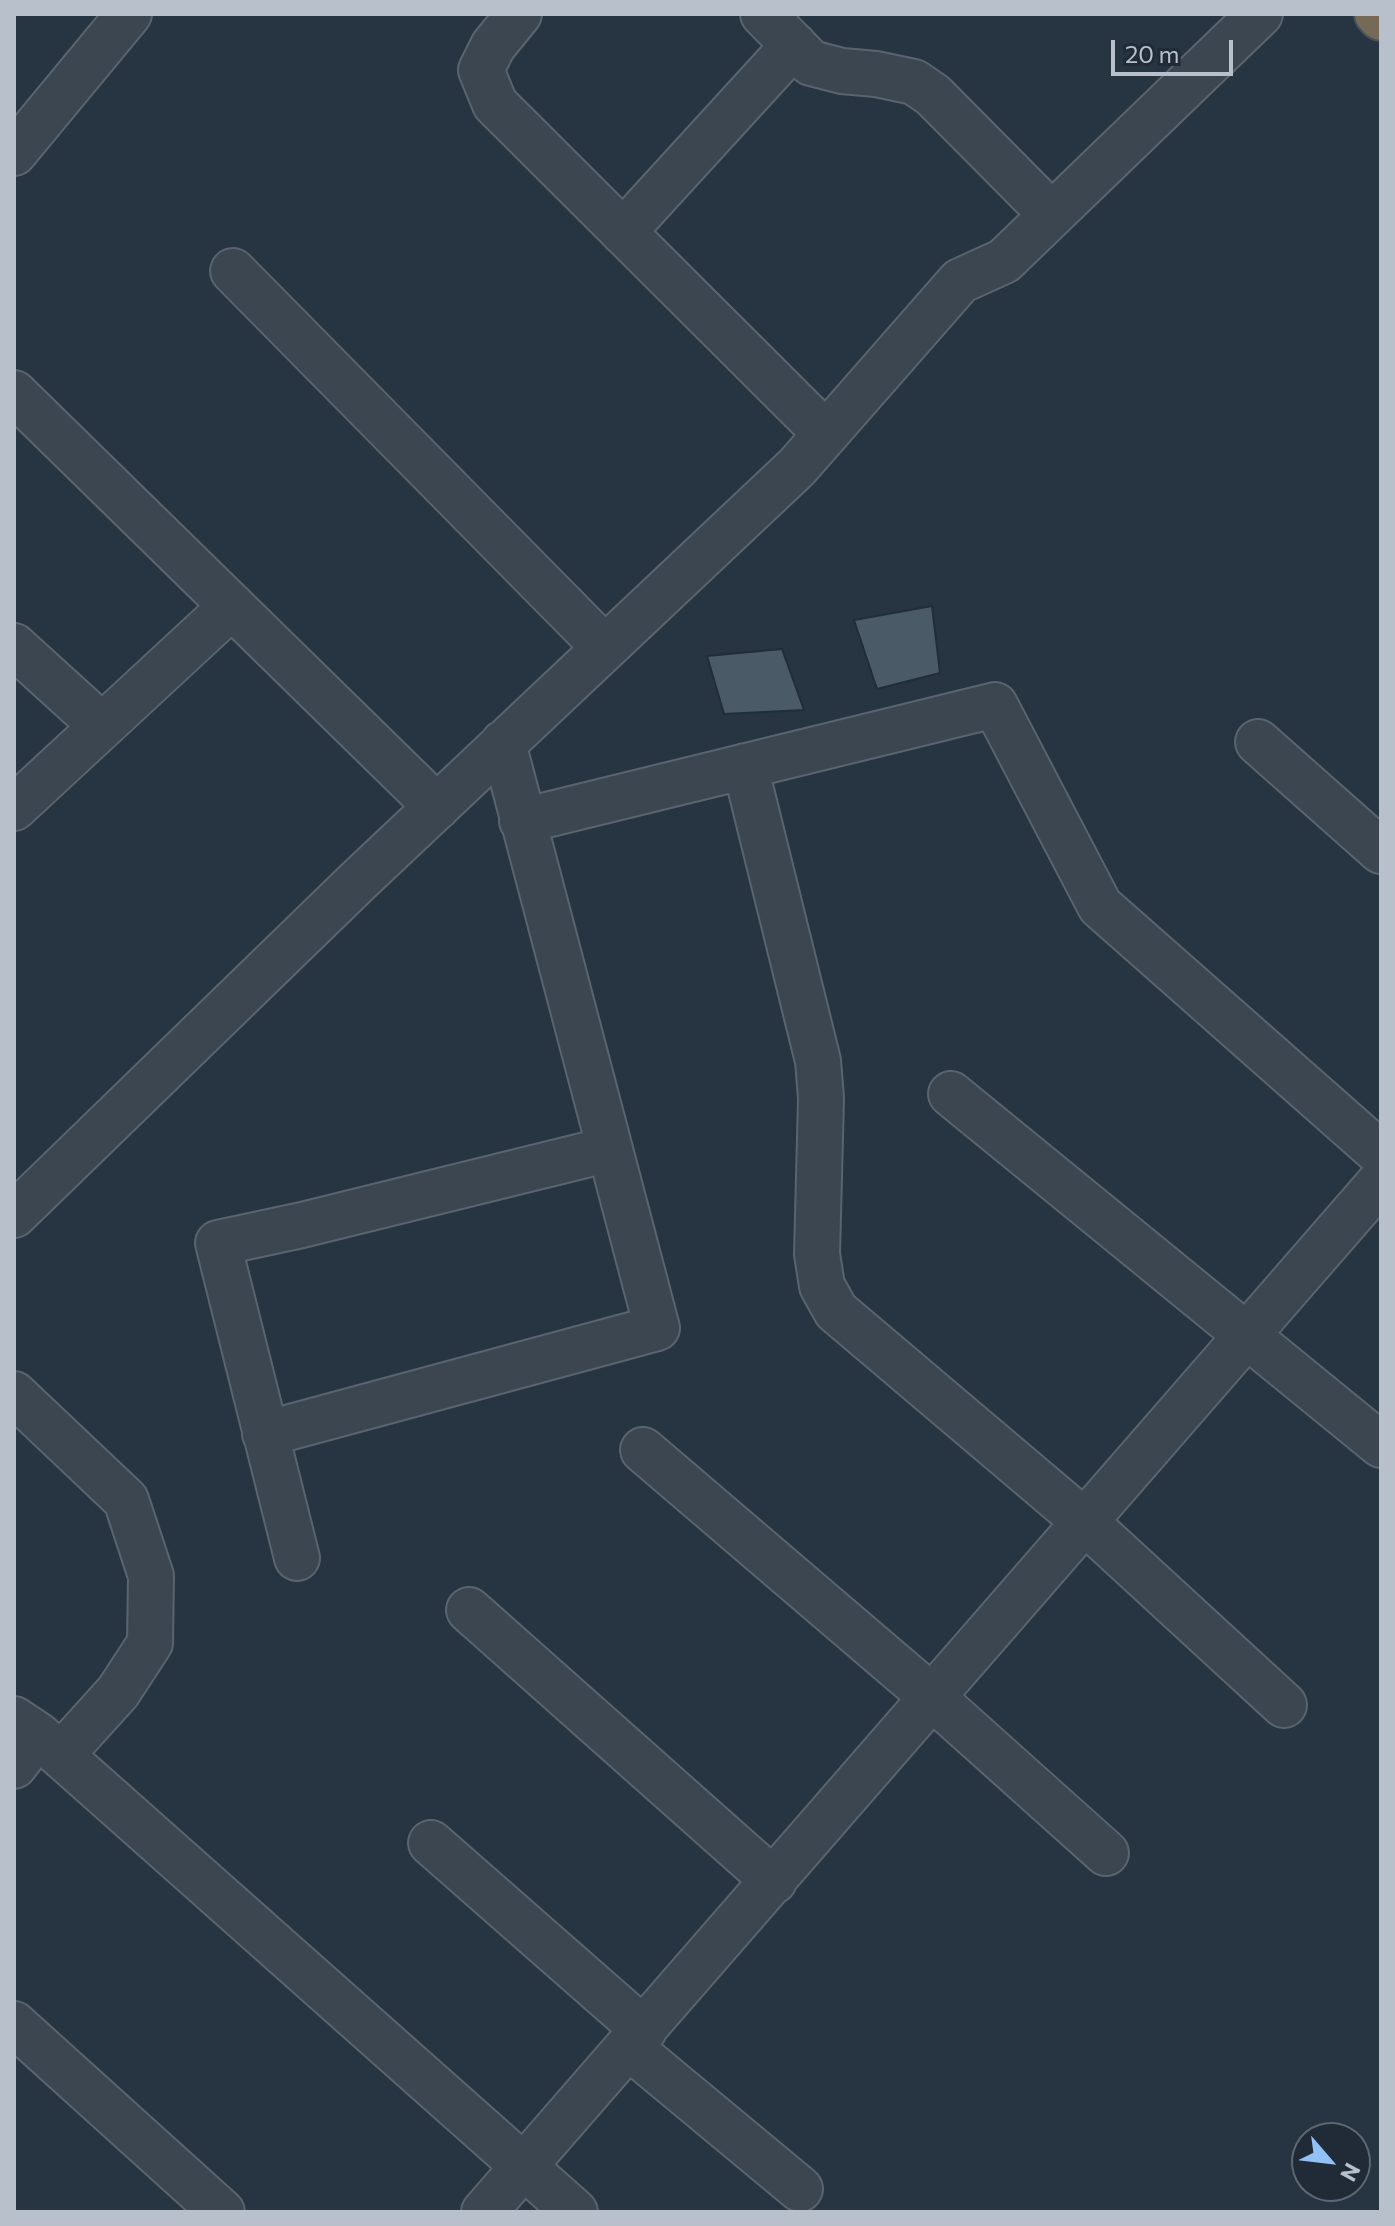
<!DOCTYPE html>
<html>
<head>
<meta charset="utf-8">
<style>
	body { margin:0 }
	#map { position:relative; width:1395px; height:2226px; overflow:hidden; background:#273441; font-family:Commissioner,sans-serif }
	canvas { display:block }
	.frame { position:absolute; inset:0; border:16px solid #b8c1cb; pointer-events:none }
	.north { position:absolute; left:1291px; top:2122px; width:80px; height:80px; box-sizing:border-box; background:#202b37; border:2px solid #5d6772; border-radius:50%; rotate:118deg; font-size:22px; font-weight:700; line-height:32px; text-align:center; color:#b8c1cb }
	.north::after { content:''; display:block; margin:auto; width:28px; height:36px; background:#92c1f6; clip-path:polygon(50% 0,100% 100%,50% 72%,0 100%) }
	.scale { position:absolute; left:1111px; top:40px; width:122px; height:36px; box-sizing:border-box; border:4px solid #b8c1cb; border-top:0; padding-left:10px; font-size:24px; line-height:28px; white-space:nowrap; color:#b8c1cb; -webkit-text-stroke:6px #202b37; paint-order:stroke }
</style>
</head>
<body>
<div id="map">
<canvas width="1395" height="2226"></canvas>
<div class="frame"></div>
<div class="north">N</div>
<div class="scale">20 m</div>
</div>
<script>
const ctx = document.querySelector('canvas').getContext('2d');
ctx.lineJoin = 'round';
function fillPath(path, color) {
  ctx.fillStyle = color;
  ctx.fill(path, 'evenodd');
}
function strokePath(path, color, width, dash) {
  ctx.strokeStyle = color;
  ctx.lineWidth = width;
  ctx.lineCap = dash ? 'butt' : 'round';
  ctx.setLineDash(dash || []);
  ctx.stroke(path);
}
const building = new Path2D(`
	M932 606 940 673 877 689 854 620Z
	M782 649 804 710 724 714 707 656Z`);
fillPath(building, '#4b5a67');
strokePath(building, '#222d38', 2);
const minor = new Path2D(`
	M519 14 493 46 481 70 495 104 826 434
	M763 14 811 63 842 71 876 74 914 82 933 95 1052 215
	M14 153 129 14
	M623 232 794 45
	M233 271 605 648
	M14 393 437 807
	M14 646 102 726
	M1258 742 1381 851
	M745 766 818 1061 821 1098 817 1254 822 1286 836 1311 1085 1522 1284 1705
	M14 808 232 606
	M522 821 995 705 1100 906 1381 1154
	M951 1094 1381 1445
	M14 1215 358 881 797 467 960 281 1004 261 1260 14
	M14 1394 126 1500 151 1576 150 1643 118 1692 61 1755
	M265 1434 657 1328 503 743
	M643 1450 933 1698 1106 1853
	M297 1558 218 1243 302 1225 610 1149
	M469 1610 774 1881
	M14 1719 38 1735 575 2212
	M14 1766 38 1735
	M431 1843 644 2030
	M14 2024 222 2212
	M629 2047 800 2189
	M484 2212 1381 1181`);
const highway = new Path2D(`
	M1377 14 1381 18`);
strokePath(minor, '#59646e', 48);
strokePath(highway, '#46515b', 48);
strokePath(minor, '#3b4651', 44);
strokePath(highway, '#776958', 44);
</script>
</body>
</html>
